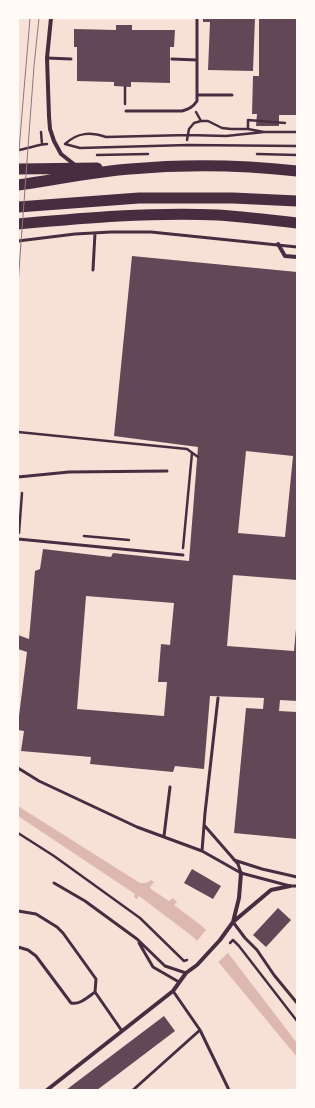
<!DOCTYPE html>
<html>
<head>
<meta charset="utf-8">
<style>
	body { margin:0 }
	#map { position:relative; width:315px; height:1108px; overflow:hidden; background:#f7e1d7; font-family:"Public Sans",sans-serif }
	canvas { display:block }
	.frame { position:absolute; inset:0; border:19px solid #fffaf5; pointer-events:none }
</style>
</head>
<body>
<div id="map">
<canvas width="315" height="1108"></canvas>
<div class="frame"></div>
</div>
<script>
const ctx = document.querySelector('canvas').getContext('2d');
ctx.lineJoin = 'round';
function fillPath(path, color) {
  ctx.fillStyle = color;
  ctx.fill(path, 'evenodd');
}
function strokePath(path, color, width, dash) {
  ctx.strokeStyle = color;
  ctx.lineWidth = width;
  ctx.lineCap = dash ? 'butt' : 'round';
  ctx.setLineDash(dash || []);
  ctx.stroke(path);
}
fillPath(new Path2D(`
	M18 806 140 883H146L151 880 154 882 150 887 151 889 169 901 173 898 177 902 174 905 202 926 225 949 297 1043V1057L215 958 192 936 139 896 137 899 134 897 135 894 18 816Z`), '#dcb8b0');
fillPath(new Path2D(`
	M207 929 229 952 216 964 196 942Z`), '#f7e1d7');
fillPath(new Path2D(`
	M203 18H255L253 71 208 70 210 22H203Z
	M259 18H297V115H279V126H256L257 114H252L253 76H259Z
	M116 25H132V30H175L174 47H170V83L131 82V87L114 86V82L77 81V47H74V29L116 30Z
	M132 256 297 272V580L233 575 227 646 294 651 296 629H297V701L280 700 279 711 297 712V839L234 833 246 708 263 709 264 698 210 696 204 769 175 766 173 772 90 764 91 757 21 751 24 731 18 730V724L27 652 18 649V635L29 639 35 571 40 569 43 549 111 557 113 553 189 561 198 447 114 436ZM246 451 293 456 285 537 238 533ZM86 596 174 603 170 645 161 644 158 682H167L164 716 77 709Z
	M192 869 221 886 213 899 184 883Z
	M278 908 291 920 266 947 253 935Z
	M164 1016 175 1031 117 1075 97 1090H66Z`), '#644757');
strokePath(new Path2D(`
	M125 87V104
	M196 112 201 121
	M248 129V120L285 123
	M41 132 42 144
	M187 140 189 129 194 123 201 121H208L222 128 231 129H248L264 132H297
	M65 144 80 148 188 145 297 146
	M65 144C78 132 90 132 106 137L188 135 226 136 264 132
	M18 150C26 149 40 144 47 144
	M257 154 297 155
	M97 155 148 154
	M18 432 187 449 198 457
	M19 533 22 493
	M84 536 129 540
	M183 548 192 453
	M18 833 54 856 140 918 184 961 187 960
	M230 943 233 940 239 946 297 1021`), '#4a2c40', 2.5);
strokePath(new Path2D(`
	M47 58 71 59
	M172 59 197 60
	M197 95H232
	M126 111H182C189 109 193 107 197 101V18
	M18 241 75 234 111 232H151L297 247
	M93 270 95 233
	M18 477 69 472 167 471
	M18 539 183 555
	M18 768 39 781 137 827 202 851 241 873 290 886H297
	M204 825 238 864 241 873
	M164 836 170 787
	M202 851 205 813 218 698
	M234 860 262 869 297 877
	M54 883 85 901 137 939 165 966 186 973
	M18 911 36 914 57 927 63 933 96 979 95 992
	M233 922 245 938 257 950 274 975 297 1003
	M139 943 153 967 179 982
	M18 947 28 950 36 956 71 1003C80 1005 88 997 95 992L122 1031
	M173 991 200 1030 229 1090
	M133 1090 200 1030`), '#4a2c40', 3);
strokePath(new Path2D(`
	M51 18 47 58 49 116 50 129 54 141 61 154 75 165
	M278 244 285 256 297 257
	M233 922 239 898 241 873
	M47 1090 173 991 186 973 197 965 220 940 233 922 271 890 290 886`), '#4a2c40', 4);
strokePath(new Path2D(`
	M18 169 97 168
	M18 185C54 180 93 172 130 169 184 164 243 165 297 171
	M18 207 139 198H233L297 201
	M18 224C85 218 151 212 218 215 245 217 271 220 297 223`), '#4a2c40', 11);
strokePath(new Path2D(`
	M18 162 30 18
	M18 284 34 66 39 18`), '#8f747c', 1);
</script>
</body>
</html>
